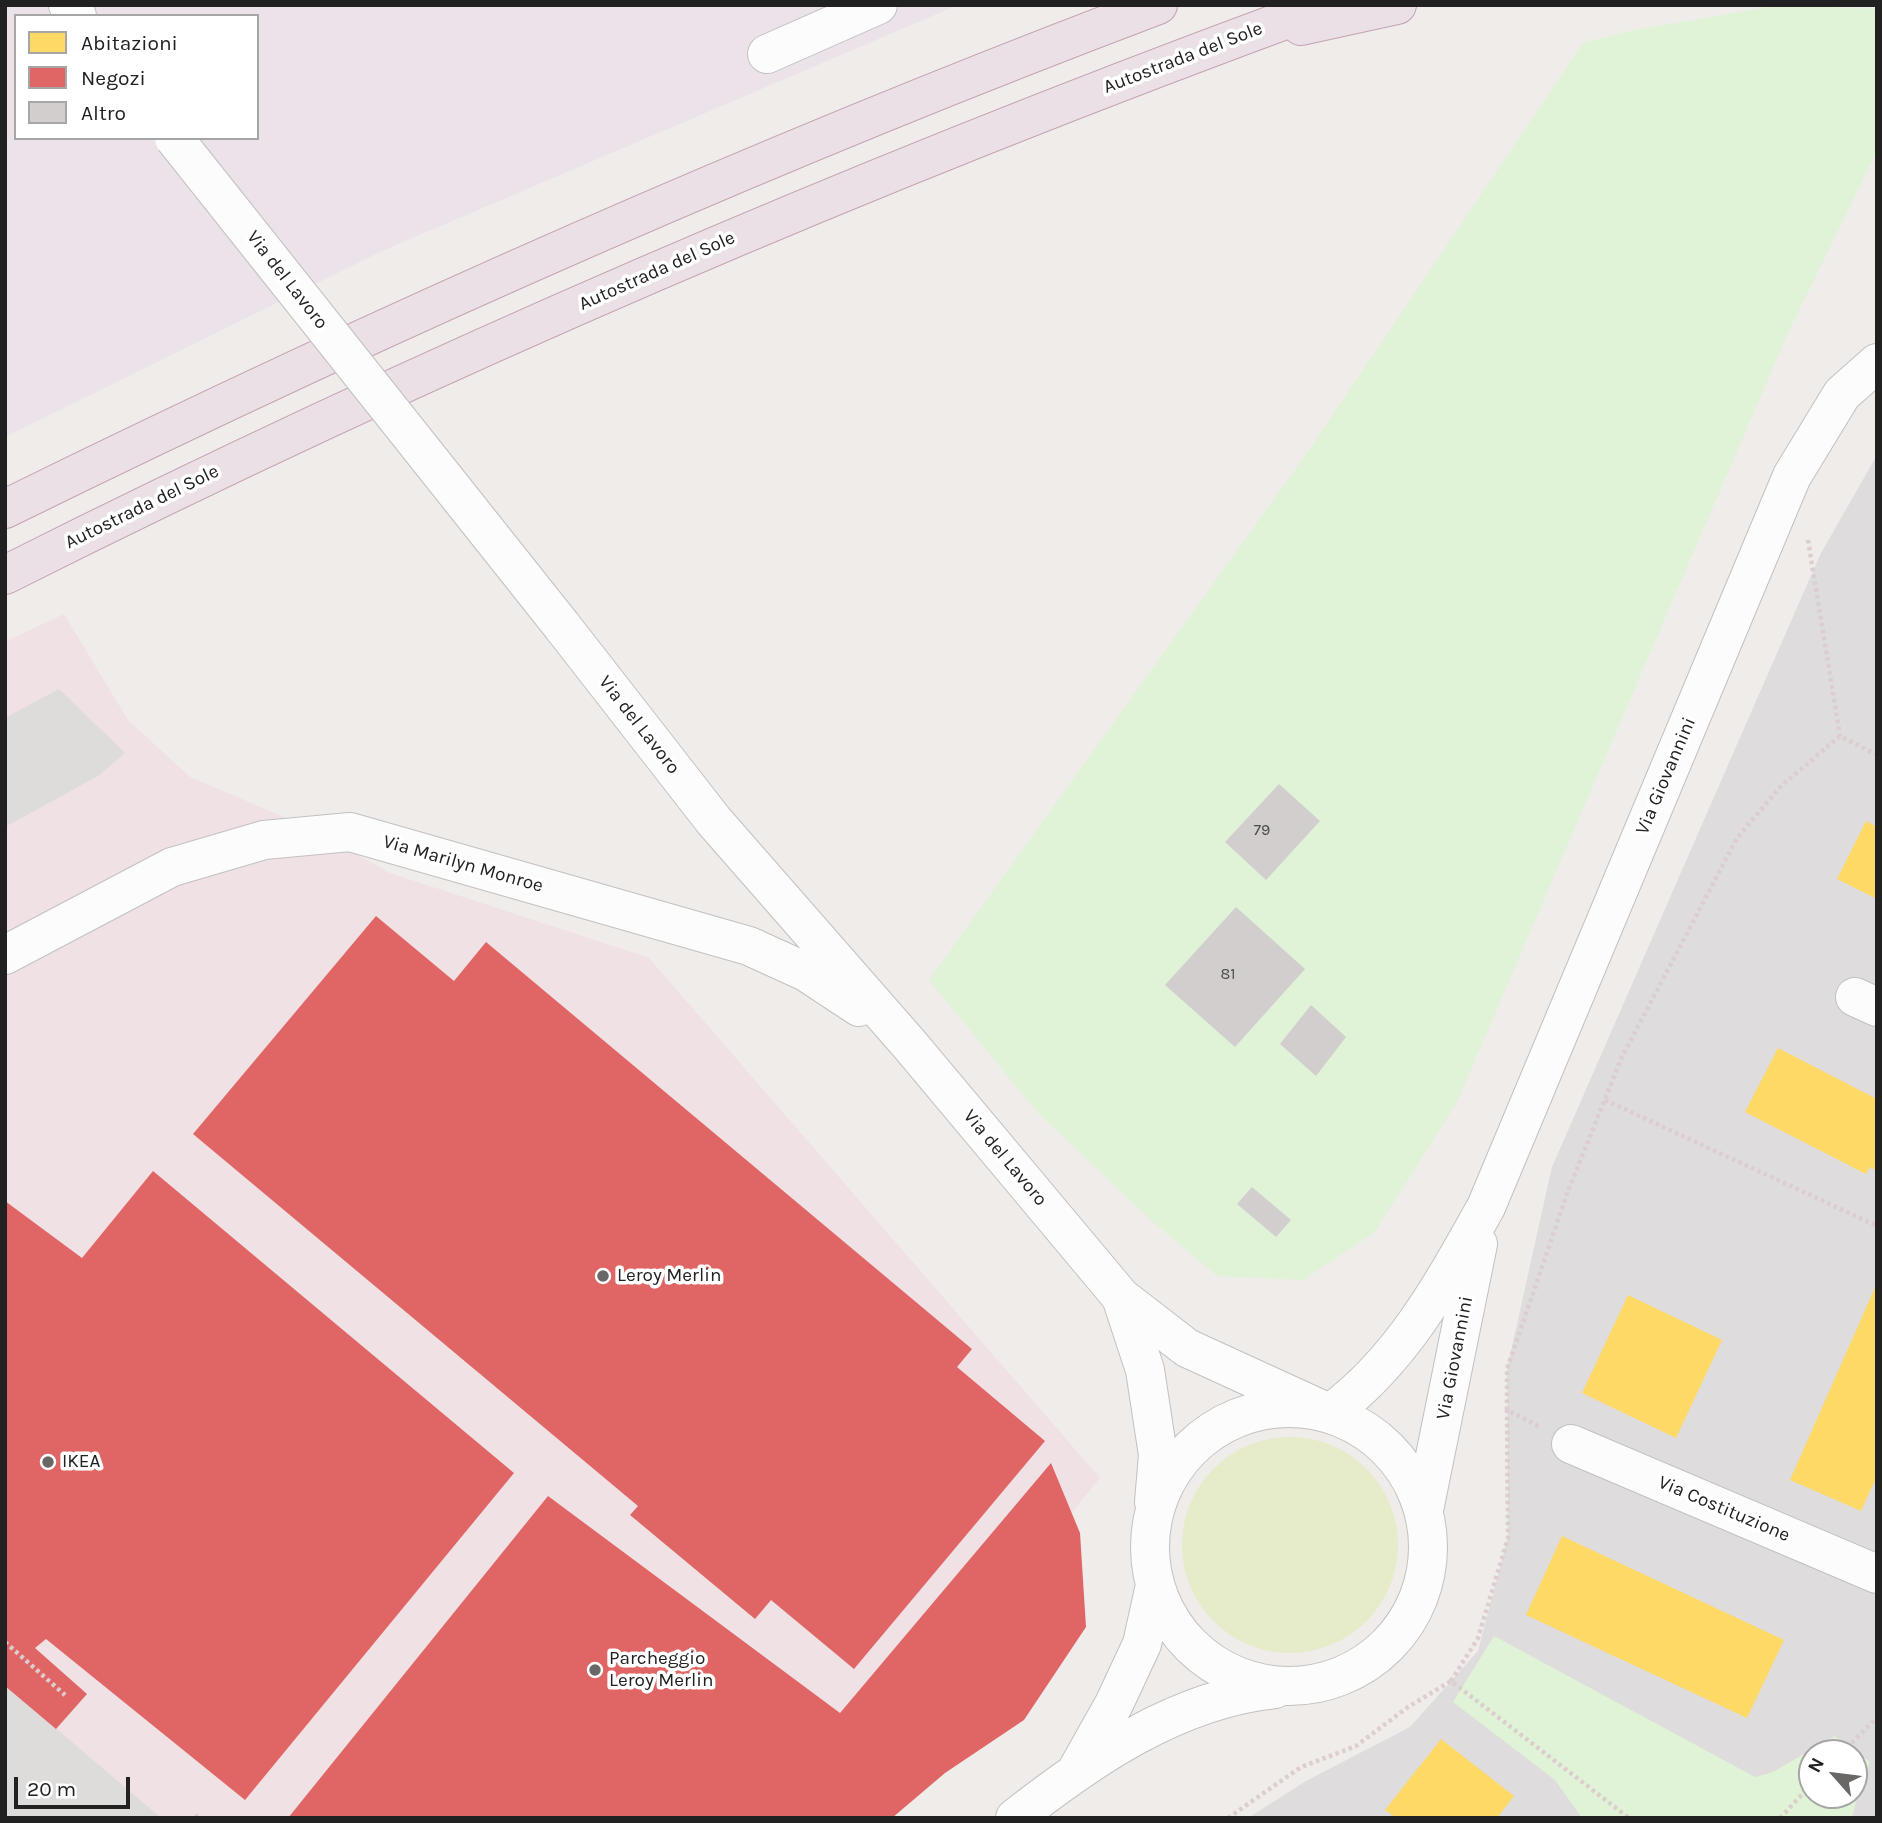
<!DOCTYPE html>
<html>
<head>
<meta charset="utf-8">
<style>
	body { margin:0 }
	#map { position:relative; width:1882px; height:1823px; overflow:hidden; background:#efecea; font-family:Karla,sans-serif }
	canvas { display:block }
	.frame { position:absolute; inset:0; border:7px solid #212121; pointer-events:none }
	.legend { position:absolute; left:14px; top:14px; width:245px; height:126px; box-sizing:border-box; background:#fff; border:2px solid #a6a6a6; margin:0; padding:9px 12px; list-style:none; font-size:21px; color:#212121 }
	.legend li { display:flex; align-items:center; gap:14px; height:35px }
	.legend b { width:35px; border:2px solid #a6a6a6 }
	.north { position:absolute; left:1798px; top:1739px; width:70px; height:70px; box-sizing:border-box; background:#fff; border:2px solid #a6a6a6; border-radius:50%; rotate:298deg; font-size:19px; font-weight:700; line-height:28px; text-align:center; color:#212121 }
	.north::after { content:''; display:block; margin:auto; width:24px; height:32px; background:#696867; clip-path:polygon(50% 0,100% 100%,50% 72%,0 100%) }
	.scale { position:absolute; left:14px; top:1777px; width:116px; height:32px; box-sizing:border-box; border:4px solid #212121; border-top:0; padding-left:9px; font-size:21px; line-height:24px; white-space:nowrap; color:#212121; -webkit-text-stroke:5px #fff; paint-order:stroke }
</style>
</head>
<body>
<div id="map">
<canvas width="1882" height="1823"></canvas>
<div class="frame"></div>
<ul class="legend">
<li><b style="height:19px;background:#ffd966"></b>Abitazioni</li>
<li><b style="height:19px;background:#e06666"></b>Negozi</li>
<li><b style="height:19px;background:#d2cecd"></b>Altro</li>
</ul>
<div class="north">N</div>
<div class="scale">20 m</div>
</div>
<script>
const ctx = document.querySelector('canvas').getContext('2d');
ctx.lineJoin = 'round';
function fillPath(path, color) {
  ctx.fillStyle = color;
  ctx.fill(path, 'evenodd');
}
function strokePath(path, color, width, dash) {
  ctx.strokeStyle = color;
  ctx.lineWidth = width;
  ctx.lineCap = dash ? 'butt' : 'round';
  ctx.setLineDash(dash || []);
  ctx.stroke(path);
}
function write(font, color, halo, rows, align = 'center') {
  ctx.font = font + ' Karla,sans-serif';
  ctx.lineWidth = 7;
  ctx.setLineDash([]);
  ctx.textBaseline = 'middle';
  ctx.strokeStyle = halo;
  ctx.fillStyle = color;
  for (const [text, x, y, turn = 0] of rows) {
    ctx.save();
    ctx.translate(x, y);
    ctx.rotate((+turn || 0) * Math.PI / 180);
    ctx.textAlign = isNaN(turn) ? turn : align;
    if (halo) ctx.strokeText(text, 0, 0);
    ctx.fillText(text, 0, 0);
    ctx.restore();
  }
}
fillPath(new Path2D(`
	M1877 455V1818H1248L1306 1781 1410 1727 1478 1651 1508 1537 1507 1369 1552 1167 1820 555ZM1812 1753H1854V1795H1812Z`), '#dedcdc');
fillPath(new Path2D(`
	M64 614 128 720 190 777 310 828 390 873 649 958 1100 1478 983 1622 777 1818H5V642Z`), '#f0e1e4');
fillPath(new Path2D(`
	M5 5H958L382 251 5 437ZM16 16H257V138H16Z`), '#ebe2ea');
fillPath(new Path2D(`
	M59 689 125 753 98 776 5 827V718Z
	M5 1685 161 1818H5Z`), '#dddcdb');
fillPath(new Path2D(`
	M1182 1545a108 108 0 1 1 216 0a108 108 0 1 1-216 0Z`), '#e6ebca');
fillPath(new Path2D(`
	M1781 5 1877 9V151L1787 335 1456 1104 1374 1233 1303 1280 1217 1276 1152 1221 1038 1113 929 980 1309 450 1583 43 1635 30Z
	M1494 1636 1755 1777 1773 1772 1835 1736 1870 1762 1859 1789 1852 1818H1582L1555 1780 1453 1702ZM1812 1753H1854V1795H1812Z`), '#e0f3d7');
fillPath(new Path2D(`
	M1866 821 1877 827V899L1837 879Z
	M1778 1048 1877 1099V1171L1870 1167 1866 1174 1745 1112Z
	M1877 1283V1476L1861 1511 1790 1480Z
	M1628 1295 1722 1340 1676 1438 1582 1393Z
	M1562 1536 1784 1640 1747 1718 1526 1615Z
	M1441 1739 1514 1796 1497 1818H1396L1385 1810Z`), '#ffd966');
fillPath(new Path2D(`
	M376 916 454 981 486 942 972 1349 957 1367 1045 1441 854 1669 771 1600 755 1619 630 1515 638 1506 193 1134Z
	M153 1171 514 1473 245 1800 46 1639 35 1648 87 1694 56 1729 5 1686V1201L82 1258Z
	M1051 1463 1080 1533 1086 1627 1024 1720 945 1773 892 1818H288L548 1496 840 1713Z`), '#e06666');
fillPath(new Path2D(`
	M1279 784 1320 821 1266 880 1225 842Z
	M1236 907 1305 969 1235 1047 1165 985Z
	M1311 1005 1346 1037 1316 1076 1280 1044Z
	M1252 1187 1291 1220 1276 1237 1237 1204Z`), '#d2cecd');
const minor = new Path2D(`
	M68 5 77 16
	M767 54 878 5
	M562 626 714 821 910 1045 1121 1297 1187 1348 1318 1408
	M5 955 172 867 264 840 350 832 749 946 806 972 859 1007
	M1855 997 1877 1007
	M1121 1297 1145 1370 1158 1455 1154 1502
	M1150 1547a139 139 0 1 1 278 0a139 139 0 1 1-278 0Z
	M1333 1411C1403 1358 1443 1284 1486 1207L1792 476 1842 394 1877 363
	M1571 1444 1877 1574
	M1424 1510 1478 1244
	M1078 1768 1114 1704 1142 1644 1155 1585
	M1015 1818C1090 1759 1177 1699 1275 1689`);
const highway = new Path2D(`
	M1301 26 1397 5
	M5 509C381 324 766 153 1158 5
	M5 575C435 359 875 170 1326 5`);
strokePath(minor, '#c2c1c0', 40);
strokePath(highway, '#c4a1b6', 40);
strokePath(new Path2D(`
	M1808 540 1840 736
	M1605 1100 1877 1226
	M1507 1410V1369L1568 1191 1622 1057 1737 838 1781 786 1840 736 1877 755
	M5 1642 65 1695
	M1451 1681 1478 1638 1508 1538 1507 1410 1540 1427
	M1842 1753 1877 1717
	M195 1815 198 1818
	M1228 1818 1301 1767 1356 1746 1408 1707 1451 1681 1629 1818
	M1780 1818 1812 1784`), '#dccdcf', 4.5, [3.5, 3.5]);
strokePath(minor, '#fdfcfc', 38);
strokePath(highway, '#ebe0e5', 38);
const minorBridge = new Path2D(`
	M174 138 562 626`);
strokePath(minorBridge, '#c2c1c0', 40, []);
strokePath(minorBridge, '#fdfcfc', 38);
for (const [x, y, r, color] of [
	[603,1276,7,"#696867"],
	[48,1462,7,"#696867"],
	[595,1670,7,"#696867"]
]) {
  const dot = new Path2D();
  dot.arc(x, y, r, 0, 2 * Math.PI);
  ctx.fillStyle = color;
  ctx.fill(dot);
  strokePath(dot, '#fff', 2.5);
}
write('16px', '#4d4c4c', null, [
	["79",1262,830],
	["81",1228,974]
]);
write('19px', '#212121', '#fff', [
	["Autostrada del Sole",1183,58,-21],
	["Autostrada del Sole",657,271,-24],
	["Via del Lavoro",287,280,52],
	["Autostrada del Sole",142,507,-26],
	["Via del Lavoro",639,725,52],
	["Via Giovannini",1666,776,-67],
	["Via Marilyn Monroe",463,864,16],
	["Via del Lavoro",1005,1158,50],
	["Via Giovannini",1455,1358,-79],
	["Via Costituzione",1724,1509,23]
]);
write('19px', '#212121', '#fff', [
	["Leroy Merlin",617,1276],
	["IKEA",62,1462],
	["Parcheggio",609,1659],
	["Leroy Merlin",609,1681]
], 'left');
</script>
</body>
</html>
